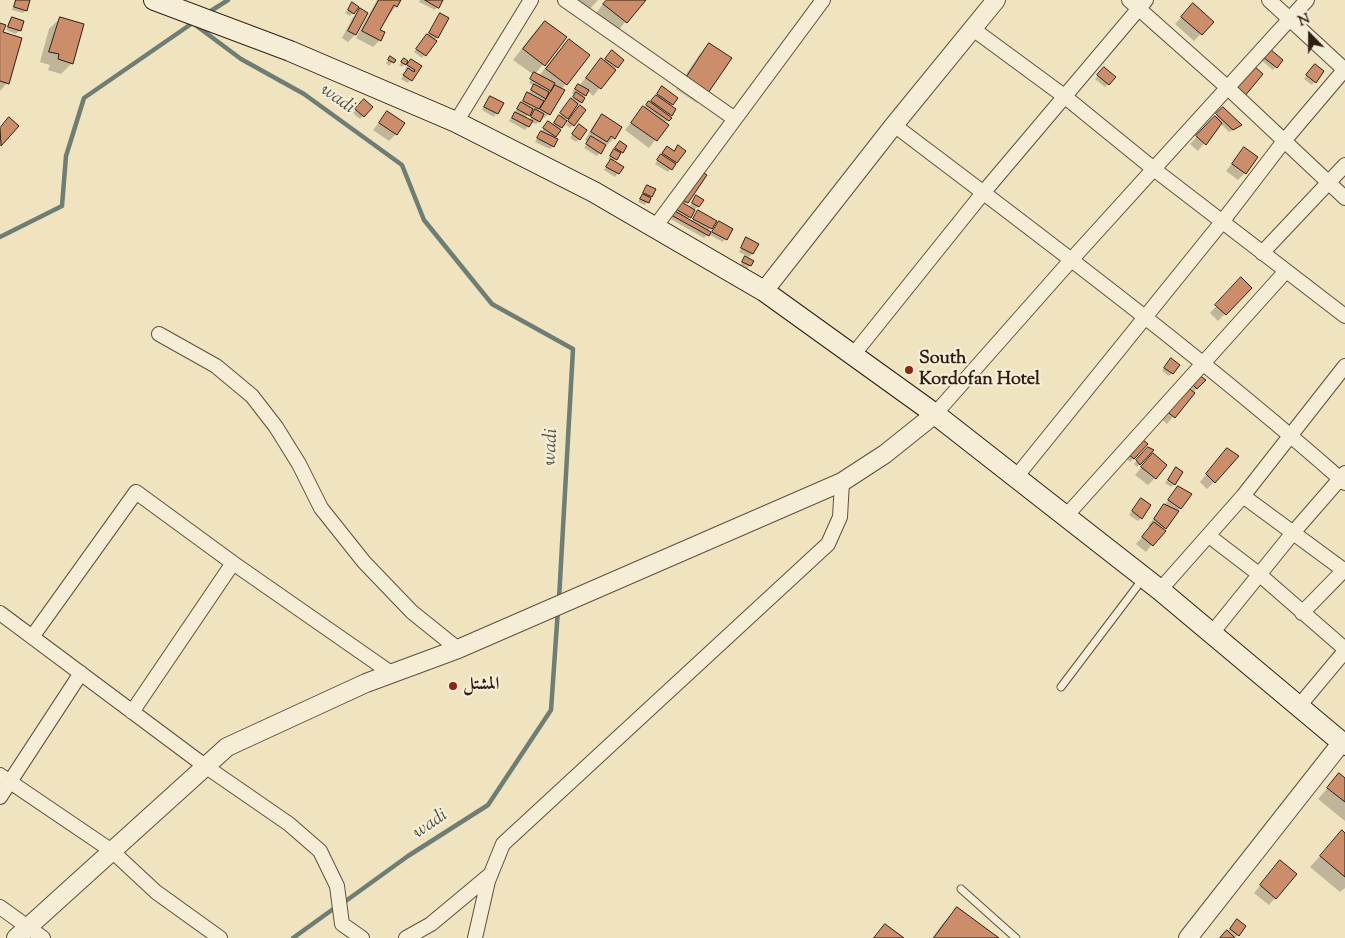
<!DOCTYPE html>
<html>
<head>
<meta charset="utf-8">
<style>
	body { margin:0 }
	#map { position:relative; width:1345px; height:938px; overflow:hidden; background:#f0e3c0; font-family:"Sorts Mill Goudy",serif }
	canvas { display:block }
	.north { position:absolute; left:1285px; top:10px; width:50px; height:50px; -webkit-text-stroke:4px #f5edd6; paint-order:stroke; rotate:338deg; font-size:14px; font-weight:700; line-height:20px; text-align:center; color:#2f1e13 }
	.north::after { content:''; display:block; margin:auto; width:18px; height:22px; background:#2f1e13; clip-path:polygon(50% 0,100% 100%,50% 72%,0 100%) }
</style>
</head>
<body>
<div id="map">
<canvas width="1345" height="938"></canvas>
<div class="north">N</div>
</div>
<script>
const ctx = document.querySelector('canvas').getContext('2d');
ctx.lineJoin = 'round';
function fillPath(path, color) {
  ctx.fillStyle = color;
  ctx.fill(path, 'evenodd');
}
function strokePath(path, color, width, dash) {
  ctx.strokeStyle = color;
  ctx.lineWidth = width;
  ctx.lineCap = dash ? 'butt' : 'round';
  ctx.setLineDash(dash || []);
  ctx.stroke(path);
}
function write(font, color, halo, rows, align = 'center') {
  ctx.font = font + ' "Sorts Mill Goudy",Amiri,serif';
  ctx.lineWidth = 4.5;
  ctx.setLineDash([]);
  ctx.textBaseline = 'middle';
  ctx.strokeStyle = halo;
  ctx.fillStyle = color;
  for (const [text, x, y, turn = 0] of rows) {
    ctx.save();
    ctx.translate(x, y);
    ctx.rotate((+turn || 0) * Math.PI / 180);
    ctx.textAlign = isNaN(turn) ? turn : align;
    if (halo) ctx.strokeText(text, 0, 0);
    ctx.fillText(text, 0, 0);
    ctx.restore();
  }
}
fillPath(new Path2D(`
	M27 0 26 10 23 13 12 10 15 0Z
	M377 0H400L379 30 380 40 373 47 356 38Z
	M420 0H442L435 10 419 2Z
	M569 0H598L586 13Z
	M606 0H644L616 33 594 16Z
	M352 4 353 13 350 16 345 13Z
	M360 10 366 13 355 35 348 42 342 38 353 17Z
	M1186 12 1212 22 1194 41 1175 24Z
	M441 14 437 37 422 58 414 52 427 36Z
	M12 18 22 22 19 31 16 34 6 30 9 21Z
	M60 18 72 63 61 74 48 70 50 65 40 62 49 29Z
	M545 22 565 37 535 74 539 76 558 51 569 41 566 84 561 89 563 91 549 114 536 124 531 122 525 130 509 121 525 97 534 86 529 83 534 75 513 60 534 33ZM531 110 535 111 529 121 525 119Z
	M0 25 7 83 0 91Z
	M709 44 707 92 697 103 676 89 699 55Z
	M1270 50 1281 60 1273 70 1261 60Z
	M609 55 622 60 593 96 588 91 581 102 578 105 577 104 554 138 553 146 550 149 535 142 545 126 552 125 559 117 575 95 572 93 575 88 579 86 594 67 601 60 603 62Z
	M390 58 394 60 389 66 386 63Z
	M404 60 405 64 402 67 399 65Z
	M408 64 420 66 408 83 401 79 407 70 405 69Z
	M1312 68 1322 71 1312 85 1304 79Z
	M1104 69 1108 84 1105 87 1095 79Z
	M659 91 672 104 670 106 671 115 665 124 667 125 649 148 625 130 643 108 647 105 649 107Z
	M490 97 502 104 494 117 482 110Z
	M364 101 371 107 360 119 353 113Z
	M1223 109 1237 128 1229 132 1220 123 1198 151 1190 144Z
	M577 110 573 125 570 128 566 125Z
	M387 113 396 134 389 141 373 130Z
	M602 116 614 138 607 145 606 144 597 156 584 148 588 142 585 140 595 123Z
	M576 129 579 139 576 142 570 138Z
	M617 145 622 152 613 162 622 167 615 177 604 170 611 161 608 159Z
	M1244 149 1245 173 1238 180 1226 171Z
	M675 150 684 151 668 172 655 164 664 151 673 152Z
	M705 175 684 205 689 207 694 200 702 201 687 220 691 222 698 212 715 222 708 231 711 233 719 223 731 230 723 242 708 234 704 238 669 218Z
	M647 186 651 196 645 205 638 202Z
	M747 239 752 254 749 257 739 252Z
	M745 258 750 265 747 269 740 265Z
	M1235 286 1250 288 1218 321 1210 313Z
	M1168 363 1172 373 1169 376 1162 371Z
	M1204 380 1167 424 1159 417 1192 392 1193 391 1189 386Z
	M1146 444 1130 462 1125 457Z
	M1149 448 1152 450 1137 467 1134 464Z
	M1220 457 1214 482 1207 489 1200 482Z
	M1146 462 1155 478 1148 485 1135 475Z
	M1176 469 1174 484 1171 487 1165 483Z
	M1178 488 1180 508 1146 552 1136 544 1150 528 1148 526 1158 513Z
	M1138 503 1141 518 1138 521 1129 515Z
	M1339 775 1345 780V821L1318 799Z
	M1342 832 1345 835V888L1340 892 1310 867Z
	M1274 869 1275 898 1269 905 1254 893Z
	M958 908 997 938H932L943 923Z
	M1234 924 1238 935 1235 938H1221Z`), '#0003');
strokePath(new Path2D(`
	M206 14 228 0
	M194 24 241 59 304 94 402 165 424 220 492 304 573 349 559 599
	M0 237 62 206 66 156 84 98 194 22
	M343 903 408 856 488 805 551 710 558 609
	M293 938 336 907`), '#6f7e74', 4.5);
const building = new Path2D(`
	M16 0H30L27 11 14 7Z
	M379 0H401L397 7 394 5 380 30 385 32 381 41 362 31Z
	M425 0H443L439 8Z
	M607 0H646L627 23 603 4Z
	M352 2 359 7 354 14 348 10Z
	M1193 3 1214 22 1202 35 1181 17Z
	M360 8 368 13 356 35 348 31Z
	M440 13 449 18 438 38 429 33Z
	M12 17 24 21 21 31 8 27Z
	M60 17 84 24 73 64 58 59 59 54 49 52Z
	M545 21 567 37 545 66 523 49Z
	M0 23 6 25 3 32 22 38 9 84 0 81Z
	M427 34 437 41 426 56 416 49Z
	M569 39 590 55 567 85 546 69Z
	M709 43 732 58 708 93 686 78Z
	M1270 49 1283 60 1277 68 1263 57Z
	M612 50 624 60 618 68 605 59Z
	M390 56 396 60 394 63 388 60Z
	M404 58 408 61 406 65 401 62Z
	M601 58 616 70 601 89 586 78Z
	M411 59 422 66 412 81 403 75 408 68 414 72 415 70 407 65Z
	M1315 64 1324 71 1316 83 1306 75Z
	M1254 66 1263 74 1244 97 1235 89Z
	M1104 67 1116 77 1109 85 1097 75Z
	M534 72 555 83 551 91 530 79Z
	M534 84 549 92 546 99 531 90Z
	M578 84 589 90 586 96 575 89Z
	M555 85 565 90 550 115 540 109Z
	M662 86 678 98 673 105 657 94Z
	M527 92 544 101 539 109 523 101Z
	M576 92 585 98 582 103 573 97Z
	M656 95 676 109 672 116 651 101Z
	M490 96 504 103 498 114 484 107Z
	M571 98 578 104 568 119 560 113Z
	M364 99 373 107 364 117 355 109Z
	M649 101 672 118 669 121 646 105Z
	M521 102 533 109 530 116 517 109Z
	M580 105 586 110 574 126 568 121Z
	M643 106 669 125 657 141 631 123Z
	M1223 107 1242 125 1233 130 1216 114Z
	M535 109 544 114 540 122 531 117Z
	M387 111 405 123 397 135 379 123Z
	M515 112 533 121 529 127 512 118Z
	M602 114 622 127 615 139 611 136 607 142 591 132Z
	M559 115 567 121 562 128 554 123Z
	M1215 116 1222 123 1206 145 1196 136Z
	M9 117 19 126 1 146 0 128Z
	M548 121 561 130 556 137 543 128Z
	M579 124 587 130 580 140 572 134Z
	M541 131 558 139 554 147 537 138Z
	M591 136 606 145 601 154 586 144Z
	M620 141 627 146 623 153 615 148Z
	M678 145 686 151 677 163 662 153 667 146 674 151Z
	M1244 147 1258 157 1246 174 1232 164Z
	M614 149 621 153 617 160 610 156Z
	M661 154 676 164 672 170 657 160Z
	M611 159 624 167 619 174 606 167Z
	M699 170 707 175 688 203 680 199Z
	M647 185 656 189 652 197 643 193Z
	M643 194 651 198 649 203 640 199Z
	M696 195 704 200 699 207 692 203Z
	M678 200 695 210 691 218 674 208Z
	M673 210 711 232 709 236 671 215Z
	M698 210 717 221 712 229 693 219Z
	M719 221 733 229 727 240 712 232Z
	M746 237 759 244 753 254 741 248Z
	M745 256 754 261 751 266 742 262Z
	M1241 277 1252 288 1226 315 1215 305Z
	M1171 358 1180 365 1173 374 1164 368Z
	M1198 374 1206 380 1197 389 1191 383Z
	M1186 386 1195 393 1175 418 1165 410Z
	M1141 438 1148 444 1134 459 1127 453Z
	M1148 447 1154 450 1140 465 1136 460Z
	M1227 448 1239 456 1215 483 1206 474Z
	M1153 453 1167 465 1156 479 1141 467Z
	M1176 467 1183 472 1175 485 1168 480Z
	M1178 486 1192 494 1181 509 1168 500Z
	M1141 498 1151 505 1142 519 1132 511Z
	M1164 504 1179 511 1166 529 1154 519Z
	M1154 522 1166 531 1153 546 1142 537Z
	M1339 773 1345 778V802L1327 788Z
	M1342 830 1345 833V877L1320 856Z
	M1280 860 1297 874 1276 899 1260 885Z
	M957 907 999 938H934Z
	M1237 919 1246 926 1239 936 1230 929Z
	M885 924 904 938H874Z
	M1227 930 1235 938H1220Z`);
fillPath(building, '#cc8e6a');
strokePath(building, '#2f1e13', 1);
const service = new Path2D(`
	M1061 687 1142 580
	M961 889 1016 938`);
const minor = new Path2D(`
	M565 0 735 119
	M1129 0 1228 88 1345 198
	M1269 0 1345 70
	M973 29 1064 96 1155 170 1345 316
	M456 122 531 0
	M894 125C1047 241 1201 356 1345 483
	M655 227 823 0
	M1262 253 1345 165
	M159 334 216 366 252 396 276 427 299 464 321 508 364 562 412 612 458 649
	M853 355 983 193 1146 0
	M935 414 1072 259 1307 0
	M1016 477 1222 222 1284 141 1345 69
	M1243 496 1345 571
	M1066 516 1286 271
	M1209 536 1260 575 1345 649
	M1160 590 1243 496 1345 366
	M0 613 205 766 289 824 320 851 337 886 342 924 362 938
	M1302 613 1345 569
	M1212 633 1292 534 1345 473
	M32 637 136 492 233 563 391 673
	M1299 706 1345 651
	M132 712 233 563
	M0 775 112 851 156 892 220 938
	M0 797 81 673
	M0 907 43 938
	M406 938 431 924 491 874
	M475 938 488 881 503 844 828 544 840 517 842 482`);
const tertiary = new Path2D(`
	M764 291 894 125 996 0
	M16 938 227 747 366 683 458 649 842 482 885 454 935 414
	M1188 938 1342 742`);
const secondary = new Path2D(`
	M154 0 290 51 456 122 594 192 764 291 935 414 1160 590 1345 745`);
strokePath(service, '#5f4f3e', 9);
strokePath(minor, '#5f4f3e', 16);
strokePath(tertiary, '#5f4f3e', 20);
strokePath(secondary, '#2f1e13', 22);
strokePath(service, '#f5edd6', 7);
strokePath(minor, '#f5edd6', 14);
strokePath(tertiary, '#f5edd6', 18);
strokePath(secondary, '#f5edd6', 20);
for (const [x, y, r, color] of [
	[909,370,5,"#8f2418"],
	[453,686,5,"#8f2418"]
]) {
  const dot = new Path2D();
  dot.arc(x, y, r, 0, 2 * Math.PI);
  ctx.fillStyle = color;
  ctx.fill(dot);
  strokePath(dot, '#f5edd6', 2);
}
write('bold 18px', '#2f1e13', '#f5edd6', [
	["South",919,360],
	["Kordofan Hotel",919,381],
	["المشتل",463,686]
], 'left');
write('italic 19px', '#4f4e44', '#f5edd6', [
	["wadi",337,100,36],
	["wadi",552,447,-87],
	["wadi",431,825,-34]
]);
</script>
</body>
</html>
